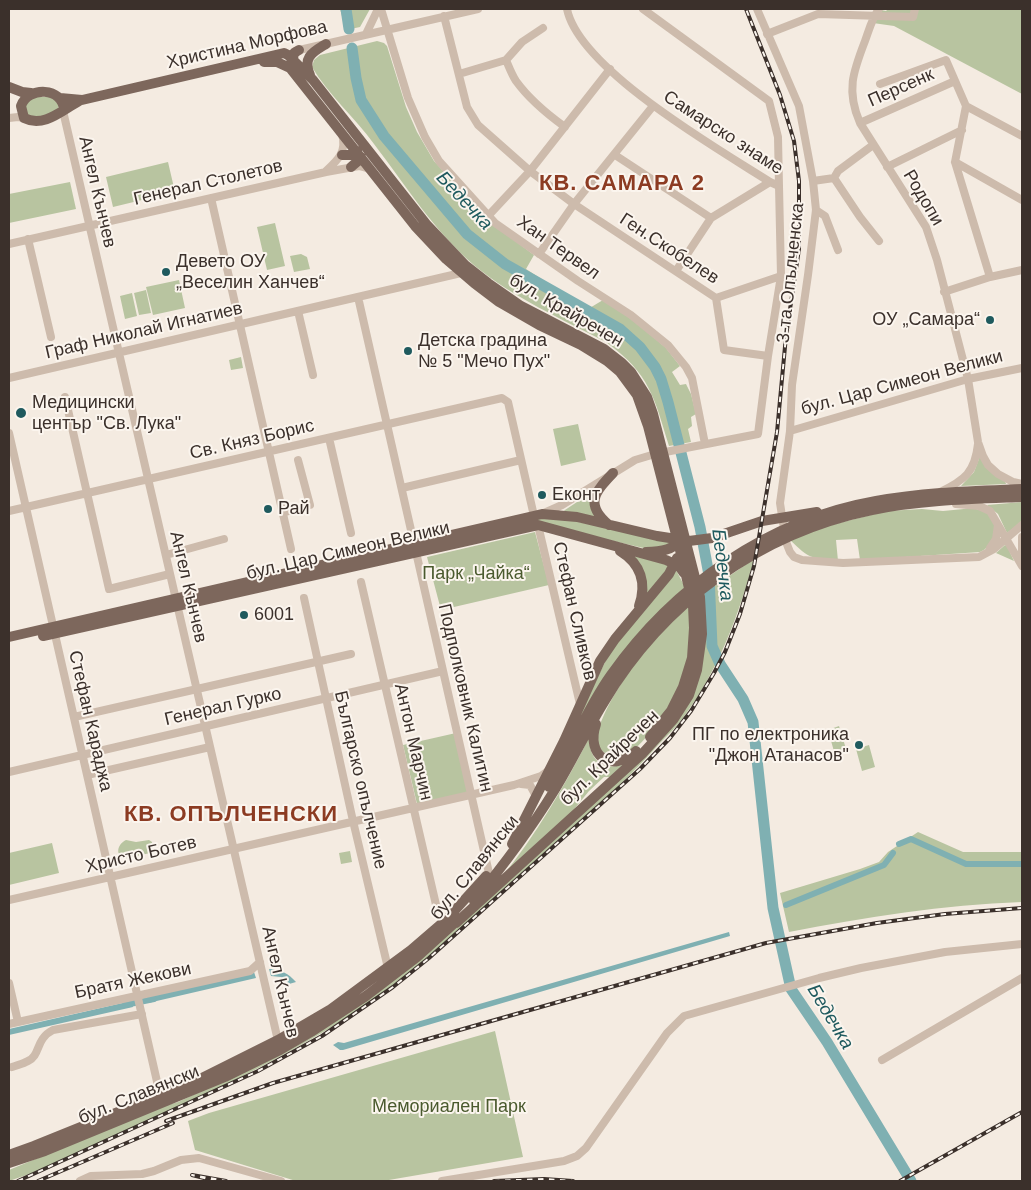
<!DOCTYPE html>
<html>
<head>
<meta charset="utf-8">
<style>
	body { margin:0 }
	#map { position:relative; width:1031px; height:1190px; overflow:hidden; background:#f4ebe1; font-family:Helvetica,sans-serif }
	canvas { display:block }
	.frame { position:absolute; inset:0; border:10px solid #3b302b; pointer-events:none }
</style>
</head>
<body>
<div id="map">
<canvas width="1031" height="1190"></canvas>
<div class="frame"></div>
</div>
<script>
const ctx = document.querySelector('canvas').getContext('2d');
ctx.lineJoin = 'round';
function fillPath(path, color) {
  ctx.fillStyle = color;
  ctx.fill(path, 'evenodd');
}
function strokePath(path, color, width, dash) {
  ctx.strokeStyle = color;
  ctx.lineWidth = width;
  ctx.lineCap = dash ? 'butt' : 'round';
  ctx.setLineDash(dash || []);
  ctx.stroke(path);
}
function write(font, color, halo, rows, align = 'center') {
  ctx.font = font + ' Helvetica,sans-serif';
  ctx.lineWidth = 4;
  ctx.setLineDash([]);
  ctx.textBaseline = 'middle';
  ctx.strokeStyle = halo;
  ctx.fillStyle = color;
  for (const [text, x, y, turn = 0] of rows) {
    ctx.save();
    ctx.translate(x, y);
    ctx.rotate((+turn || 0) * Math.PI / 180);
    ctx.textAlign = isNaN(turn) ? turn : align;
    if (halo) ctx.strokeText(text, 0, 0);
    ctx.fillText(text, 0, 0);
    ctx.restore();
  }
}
fillPath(new Path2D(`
	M340 9H370L360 27 346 30Z
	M888 9H1022V94L894 26 873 23 881 10 886 11Z
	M377 41 384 43 387 46 406 107 417 132 434 161 490 222 534 255 526 269 588 309 603 300 628 315 666 348 680 366 672 372 680 385 686 384 691 394 696 414 691 417 692 426 688 429 691 442 669 446C654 397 650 374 606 342 562 319 514 298 475 266 434 231 406 186 374 144 356 119 327 93 312 67L314 60 320 55Z
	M33 97H52L59 105 58 109C49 116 38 119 27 115L25 103Z
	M168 162 175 192 113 207 106 177Z
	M70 182 76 209 9 223V194Z
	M275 223 285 266 267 270 257 227Z
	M301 254 307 257 310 269 294 272 290 256Z
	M179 280 185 308 153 315 146 287Z
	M146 290 151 313 139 315 134 293Z
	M132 293 137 316 125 319 120 296Z
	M241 357 243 368 231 370 229 360Z
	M578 424 586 460 561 466 553 429Z
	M980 456 1005 481 1006 484 961 486 974 472Z
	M592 492 598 519 564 511 565 510Z
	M1022 502V522L1007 533 998 514 987 505Z
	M974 508C978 510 986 511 989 515 1002 526 994 546 980 552L860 560 857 539 836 540 838 561C810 558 810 559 790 540L815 529 887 511 922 509 943 511Z
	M555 517 674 542 661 548 648 549 543 525 421 545 538 518Z
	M535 532 549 585 441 610 427 557Z
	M1005 545 1007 546 1014 561 996 553Z
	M631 554 671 564 647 596Z
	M754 559C739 615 718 671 683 718 676 727 668 735 660 743 625 783 583 818 544 853 480 911 418 972 346 1018 250 1079 144 1122 41 1170L9 1181V1170L161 1107 178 1102 254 1067 369 999 642 757 706 639 707 616 703 594Z
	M676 570 685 587 664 607 566 740 612 648Z
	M689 605C689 620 691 636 689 651 688 661 683 673 680 683 673 704 645 745 626 755 623 757 619 756 615 756 607 756 601 752 598 744 591 724 635 661 649 645 662 631 676 618 689 605Z
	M671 719 613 777H604L589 791 566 819 501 878C536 835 564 787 589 738 589 759 603 772 625 764Z
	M839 726 847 752 835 755 828 730Z
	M456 733 469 792 417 804 403 745Z
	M869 745 875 767 862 771 856 749Z
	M918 832 963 852H1022V902C943 905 866 917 789 932L780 893 860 869 879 862 888 852Z
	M126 840 136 842 149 840 152 842 153 849 150 853 123 859C115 853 118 844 126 840Z
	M52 843 59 873 9 885V853Z
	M350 851 352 862 341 864 339 853Z
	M495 1031 523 1157 383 1181H296L195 1150 188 1121 209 1113Z`), '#b8c4a0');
fillPath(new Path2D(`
	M729 932 730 936 343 1050H340L333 1045 338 1042 344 1043Z
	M269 969C280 969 289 974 296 982L289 984 281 977 271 976Z
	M254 972 256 978 148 1003 147 997Z
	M131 1001 133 1007 9 1035V1029Z`), '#7fb0b2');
strokePath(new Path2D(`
	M899 844 911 839 966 864H1022
	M786 905 884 865 893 853
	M125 1005 154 999`), '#7fb0b2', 6);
strokePath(new Path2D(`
	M346 9 349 29
	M352 48 356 78 361 100 384 136 467 234 505 264 620 329 640 347 655 367 661 379 668 402 700 527 709 575 712 646 720 664 743 699 753 722 773 908 791 989 827 1042 911 1181`), '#7fb0b2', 11);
strokePath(new Path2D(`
	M381 9 408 98 425 137 439 161 495 223 578 281 631 315 668 345 686 367 692 378 705 444
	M643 9 769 101 778 137 779 186
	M757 9 799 106 813 181 816 210 808 275 792 385 790 431 780 503 786 542 790 552 794 557 802 560 843 563 979 557 994 549 1022 525
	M879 9C872 18 869 30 865 41 853 72 846 91 860 123L926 227 937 260 968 379 978 442 983 456 988 465 998 474 1013 482 1022 484
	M444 16 467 107 478 125 530 171 574 204 716 298 724 350 768 356
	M366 34 378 9
	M767 34 818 14 913 17 915 9
	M295 51 478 9
	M506 60 522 42 543 28
	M459 74 506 60C509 67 512 75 516 81 529 99 547 114 565 127
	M880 84 946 60 966 106 955 162 990 277
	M966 106 1022 136
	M63 111 279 1045
	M9 118 18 117 24 118
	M860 123 955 81
	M615 155 711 218
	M955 162 1022 200
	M887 167 962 130
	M326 171C338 160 347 152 342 134
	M834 178 860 217 879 241
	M813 181 834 178 838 171 873 145
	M211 198 291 549
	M816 210 825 216 838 250
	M488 216 530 171 610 69
	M28 239 51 337
	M9 244 326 172 359 166 370 169
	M539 254 574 204 653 106
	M676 271 711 218 770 182
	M944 292 990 277 1022 270
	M358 297 489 873
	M716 298 781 276
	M298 311 313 375
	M9 378 461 273
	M65 397 109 589 170 574
	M790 431 968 379 1022 368
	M9 433 161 1099
	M329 438 351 533
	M402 488 521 460
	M940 492C965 480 975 472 978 444
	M956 504 979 506 990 511 1022 566
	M9 511 502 398 508 402 534 516
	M282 513 310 505 298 460
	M544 513 562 505 635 460 655 454 758 434 768 356 781 276 779 186 770 182C718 149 579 69 567 9
	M538 525 580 704
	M1022 537V557
	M990 548 996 539 998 525
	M166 555 224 539
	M361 582 437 909
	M304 598 353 821 388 968
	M74 717 351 654
	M9 772 443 671
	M87 775 210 747
	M521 784 530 785 536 796
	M9 900 514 785 541 776 548 771
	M9 983 18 1022
	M9 1024 250 971 260 962
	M882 1060 1022 978
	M12 1067C17 1065 23 1064 28 1061 41 1055 35 1039 53 1030L142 1014
	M80 1181 91 1176 142 1174 154 1171 181 1160 199 1158 281 1181
	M442 1181 564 1161 577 1156 586 1148 667 1033 684 1016 819 978 861 968 945 952 1022 944`), '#cdbbac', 8);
strokePath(new Path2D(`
	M264 62H277L290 68 415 226 446 259 474 283 499 302 539 325 581 345 607 361 620 372 637 395 648 426 680 550 693 605 694 628 692 658 683 687 671 711 650 737
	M292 64 294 53 299 50
	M310 75C302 57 313 52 326 44
	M9 87 22 92 31 93
	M60 98 82 100 284 53 288 55 313 80 427 225 465 265 488 283 521 306 604 349 622 363 631 372 647 397 653 414 700 597 702 634 697 670 689 695 673 720 643 753 456 923
	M64 110C63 87 28 86 21 106L24 118C44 128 62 110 79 101
	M342 155H354L361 157
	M351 167 358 161 357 151
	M609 525C584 504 595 492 613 473
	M620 551C641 564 647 583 639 606
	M646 552C658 552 674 551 680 539
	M43 636 538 525 666 560 679 566 684 573
	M9 637 542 514 577 517 657 536 689 541 712 538 762 521 817 512
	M596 724C585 756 612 774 636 751
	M549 787C571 750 586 710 611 675 674 586 768 520 876 501 924 492 973 491 1022 489
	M512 844 564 741 600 661 615 639 669 574 677 558
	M474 901C503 866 530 830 554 791 572 762 586 731 604 702 663 603 759 533 872 510 921 500 972 499 1022 497
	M9 1155 34 1146 200 1079 278 1040 331 1009 411 950 447 919 486 876
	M9 1163 45 1151 225 1077 280 1050 311 1032 366 996 417 957 460 918`), '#7d675c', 10);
const rail = new Path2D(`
	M166 1121 273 1083 766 943 877 923 945 914 1022 908
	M18 1181 258 1071 322 1036 393 987 429 958 640 769 670 738 691 711 714 673 725 652 740 614 754 566 777 432 786 336 799 249V181L794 141 780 95 746 9
	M38 1181 173 1123
	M216 1181 192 1175 226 1181
	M494 1181 544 1179 573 1181
	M900 1181 1022 1112`);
strokePath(rail, '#3b302b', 4);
strokePath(rail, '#fbf5ee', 2, [5.5]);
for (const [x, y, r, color] of [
	[166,272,5,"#1f5a5e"],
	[990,320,5,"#1f5a5e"],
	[408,351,5,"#1f5a5e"],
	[21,413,6,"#1f5a5e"],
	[542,495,5,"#1f5a5e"],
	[268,509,5,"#1f5a5e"],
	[244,615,5,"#1f5a5e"],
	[859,745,5,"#1f5a5e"]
]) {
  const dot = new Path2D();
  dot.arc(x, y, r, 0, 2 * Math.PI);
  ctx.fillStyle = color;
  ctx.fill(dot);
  strokePath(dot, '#fbf5ee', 2);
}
write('18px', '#3b302b', '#fbf5ee', [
	["Христина Морфова",247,45,-13],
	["Персенк",901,88,-24],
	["Самарско знаме",723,133,33],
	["Генерал Столетов",208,183,-13],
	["Ангел Кънчев",97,192,77],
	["Родопи",923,198,59],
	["Хан Тервел",558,248,35],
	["Ген.Скобелев",669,249,33],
	["3-та Опълченска",791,273,-84],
	["бул. Крайречен",566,311,30],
	["Граф Николай Игнатиев",144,331,-13],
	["бул. Цар Симеон Велики",902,383,-15],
	["Св. Княз Борис",252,440,-13],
	["бул. Цар Симеон Велики",348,551,-13],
	["Ангел Кънчев",188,587,77],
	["Стефан Сливков",574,611,77],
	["Подполковник Калитин",465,698,77],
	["Генерал Гурко",223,707,-13],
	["Стефан Караджа",90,721,77],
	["Антон Марчин",413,742,77],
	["бул. Крайречен",610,758,-44],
	["Българско опълчение",360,780,77],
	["Христо Ботев",141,855,-13],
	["бул. Славянски",475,868,-51],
	["Братя Жекови",133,981,-12],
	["Ангел Кънчев",280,982,77],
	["бул. Славянски",139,1095,-22]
]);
write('18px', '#3b302b', '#fbf5ee', [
	["Девето ОУ",176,262],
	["„Веселин Ханчев“",176,283],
	["ОУ „Самара“",980,320,"right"],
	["Детска градина",418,341],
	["№ 5 \"Мечо Пух\"",418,362],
	["Медицински",32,403],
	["център \"Св. Лука\"",32,424],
	["Еконт",552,495],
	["Рай",278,509],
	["6001",254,615],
	["ПГ по електроника",849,735,"right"],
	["\"Джон Атанасов\"",849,756,"right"]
], 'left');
write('18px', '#4a5a2e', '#fbf5ee', [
	["Парк „Чайка“",476,574],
	["Мемориален Парк",449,1107]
]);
write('italic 19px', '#1f5a5e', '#fbf5ee', [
	["Бедечка",464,201,47],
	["Бедечка",722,565,83],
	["Бедечка",830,1017,59]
]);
ctx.letterSpacing = '1px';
write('bold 22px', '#8c3b22', '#fbf5ee', [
	["КВ. САМАРА 2",622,184],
	["КВ. ОПЪЛЧЕНСКИ",231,815]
]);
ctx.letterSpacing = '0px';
</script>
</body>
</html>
